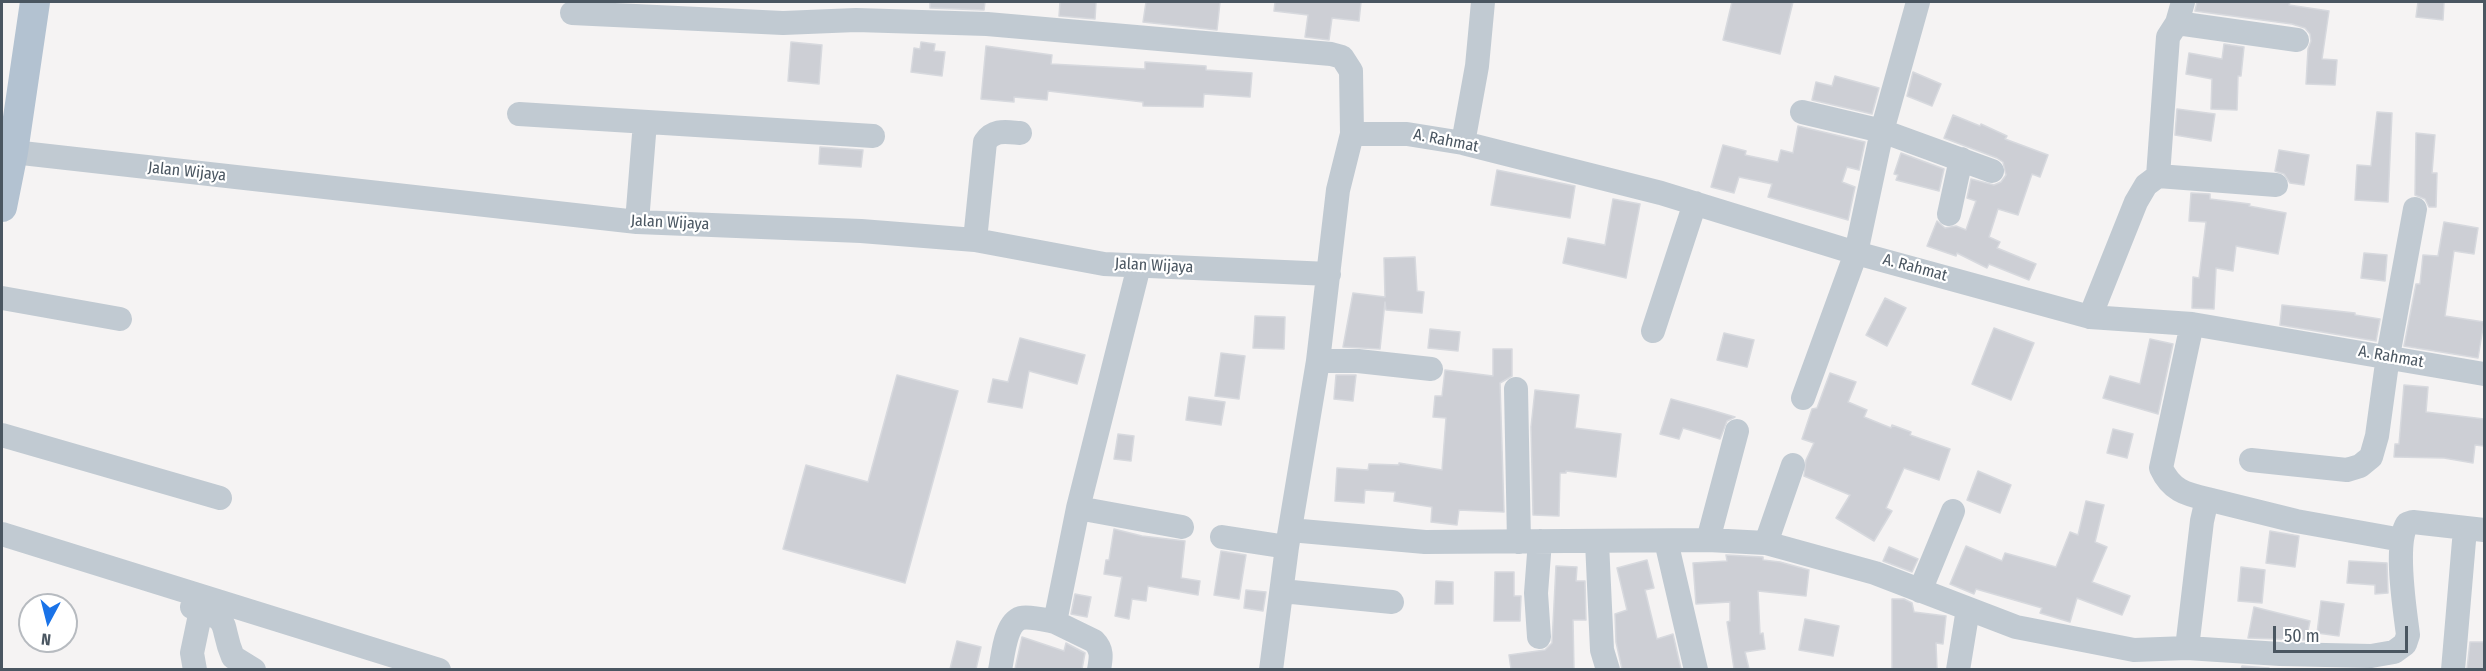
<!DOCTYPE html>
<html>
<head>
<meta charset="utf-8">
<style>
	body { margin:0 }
	#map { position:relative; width:2486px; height:671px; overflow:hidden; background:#f5f3f3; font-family:"Fira Sans Condensed",sans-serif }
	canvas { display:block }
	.frame { position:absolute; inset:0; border:3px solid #4a5661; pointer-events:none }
	.north { position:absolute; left:18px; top:593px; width:60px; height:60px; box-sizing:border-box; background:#fff; border:2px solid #b7bbc0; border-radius:50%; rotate:187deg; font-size:16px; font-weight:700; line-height:24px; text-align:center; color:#4a5661 }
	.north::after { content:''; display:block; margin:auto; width:21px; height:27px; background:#1a73e8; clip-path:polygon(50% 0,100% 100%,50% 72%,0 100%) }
	.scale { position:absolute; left:2273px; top:626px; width:135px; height:27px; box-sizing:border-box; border:3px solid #4a5661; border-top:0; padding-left:8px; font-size:18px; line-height:21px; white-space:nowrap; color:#4a5661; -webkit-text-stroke:4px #fff; paint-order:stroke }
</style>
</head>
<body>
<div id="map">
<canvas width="2486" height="671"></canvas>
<div class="frame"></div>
<div class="north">N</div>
<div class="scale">50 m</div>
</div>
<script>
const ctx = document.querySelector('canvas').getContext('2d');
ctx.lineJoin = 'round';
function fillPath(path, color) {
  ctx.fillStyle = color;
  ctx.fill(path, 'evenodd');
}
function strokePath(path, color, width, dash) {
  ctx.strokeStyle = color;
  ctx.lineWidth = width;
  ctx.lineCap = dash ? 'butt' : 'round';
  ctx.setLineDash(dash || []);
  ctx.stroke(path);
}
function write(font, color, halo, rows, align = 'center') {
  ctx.font = font + ' "Fira Sans Condensed",sans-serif';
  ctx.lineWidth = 4.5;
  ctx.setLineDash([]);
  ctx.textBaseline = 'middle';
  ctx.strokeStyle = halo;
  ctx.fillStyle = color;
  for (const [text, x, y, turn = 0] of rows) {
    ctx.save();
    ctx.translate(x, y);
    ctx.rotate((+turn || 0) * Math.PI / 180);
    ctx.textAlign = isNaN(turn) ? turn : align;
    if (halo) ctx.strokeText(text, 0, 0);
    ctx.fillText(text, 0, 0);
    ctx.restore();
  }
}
const building = new Path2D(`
	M930 2H985L984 10 930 8Z
	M1060 2H1096L1095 19 1059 16Z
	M1146 2H1220L1217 30 1143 22Z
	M1275 2H1361L1359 21 1332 18 1329 40 1305 37 1308 15 1274 11Z
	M1732 2H1793L1780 54 1723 40Z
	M2197 2H2290L2289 5 2329 11 2322 59 2337 60 2335 85 2306 84 2308 49 2311 41 2310 34 2305 28 2292 24 2195 11Z
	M2418 2H2444L2443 20 2416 17Z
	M791 42 822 45 819 84 788 81Z
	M921 42 935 44 934 51 945 52 942 76 911 72 914 48 920 49Z
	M2224 44 2244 47 2241 76H2238L2237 110 2211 109 2212 79 2186 74 2189 53 2222 59Z
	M986 46 1052 55 1051 64 1145 69V62L1206 66V70L1252 73 1250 97 1204 94 1203 107 1143 106V102L1048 91 1047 100 1014 97V102L981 99Z
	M1913 72 1941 84 1932 106 1907 96Z
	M1835 76 1879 88 1872 114 1812 100 1816 82 1832 86Z
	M2177 109 2215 114 2211 141 2175 135Z
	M2377 112 2392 113 2388 202 2355 200 2357 165 2371 166Z
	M1953 115 1980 126 1981 124 2007 136 2005 139 2048 155 2040 177 2032 174 2018 215 1998 209 1989 237 2000 242 1997 248 2036 264 2029 280 1989 264 1987 268 1957 253 1956 256 1927 246 1937 221 1945 228 1956 226 1966 230 1976 201 1967 198 1971 179 1994 185 2001 182 2006 175 2003 162 1997 158 1944 138Z
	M1798 126 1865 142 1859 170 1847 167 1842 182 1855 187 1848 220 1768 197 1772 184 1739 177 1734 193 1711 187 1723 145 1746 151 1745 155 1778 162 1781 150 1793 153Z
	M2416 133 2435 135 2432 173H2437L2436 207H2429L2425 199 2415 195Z
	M820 147 863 150 861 167 819 164Z
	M2279 150 2309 155 2304 185 2290 183 2284 174 2275 171Z
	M1901 153 1944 169 1939 191 1896 180 1898 175 1894 174Z
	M1497 170 1575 186 1570 218 1491 205Z
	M2191 193 2210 194V199L2250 204 2249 206 2286 213 2278 254 2236 246 2233 271 2216 268 2214 309 2192 308 2193 277 2199 278 2206 222 2189 221Z
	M1613 199 1640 204 1626 278 1563 263 1568 238 1605 245Z
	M2444 222 2478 228 2474 254 2454 251 2445 316 2484 322 2478 358 2404 346 2416 284H2420L2423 255 2438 256Z
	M2364 253 2387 255 2385 281 2361 278Z
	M1415 257 1417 291 1424 292 1422 313 1386 310 1385 302 1380 349 1343 347 1353 293 1385 297 1384 258Z
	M1885 298 1906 308 1887 346 1866 335Z
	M2282 305 2355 313V315L2380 319 2376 341 2280 325Z
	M1255 316 1285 317 1284 349 1253 348Z
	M1994 328 2034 343 2011 400 1972 384Z
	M1430 329 1460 332 1458 351 1428 348Z
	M1724 333 1754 340 1747 367 1717 360Z
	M1020 338 1085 355 1077 384 1029 371 1022 408 988 402 993 379 1008 382Z
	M2150 339 2173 344 2158 414 2103 398 2110 376 2140 384Z
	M1493 349H1512V376L1500 383 1504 512 1459 510 1457 525 1431 522 1432 507 1394 501 1395 492 1365 490 1364 503 1335 501 1337 468 1368 470 1369 464 1399 465V463L1442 470 1446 418 1433 417 1435 396H1442L1445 370 1493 376Z
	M1221 353 1245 356 1239 399 1215 396Z
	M1830 373 1856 382 1848 402 1867 410 1864 417 1891 428 1892 425 1911 432 1910 435 1950 449 1939 480 1904 468 1886 508 1892 511 1874 541 1836 518 1850 495 1804 476 1806 460 1814 443 1802 439 1812 409 1817 408Z
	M897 375 958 391 905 583 783 549 806 465 868 482Z
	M1336 375H1356L1353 401 1334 399Z
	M2404 385 2428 387 2426 412 2484 419V446L2475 445 2473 463 2444 458 2394 457 2395 444H2399Z
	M1535 390 1579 395 1575 428 1621 434 1616 477 1566 471V473H1560L1559 516 1533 515 1531 427Z
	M1189 397 1225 402 1221 425 1186 420Z
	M1671 399 1708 409 1735 417 1727 421 1720 439 1683 428 1679 439 1660 434Z
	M2113 429 2133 434 2127 458 2107 453Z
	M1118 434 1134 436 1131 461 1114 459Z
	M1978 471 2011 485 2000 513 1967 500Z
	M2086 501 2104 505 2095 542 2107 547 2092 582 2130 596 2122 615 2077 598 2070 622 2040 613 2042 608 1976 589 1974 594 1950 584 1966 546 2002 561 2005 553 2056 567 2070 532 2078 535Z
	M1114 529 1142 536 1185 541 1181 578 1200 581 1198 595 1148 586 1146 601 1132 599 1129 619 1115 616 1122 577 1104 574 1106 560H1109Z
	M2270 531 2299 536 2295 567 2266 563Z
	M1889 547 1918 559 1912 572 1883 561Z
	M1221 551 1246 555 1239 599 1214 595Z
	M1726 555 1763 557V560L1780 562 1809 570 1806 596 1758 591 1760 634 1763 633 1765 649 1745 652 1749 669H1734L1727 622 1730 621V602L1696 604 1693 563 1727 561Z
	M1647 560 1654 588 1645 590 1657 639 1673 634 1681 669H1622L1616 642 1615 614 1627 610 1617 568Z
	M2349 561 2387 563 2388 593 2375 594V585L2347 583Z
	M1556 566 1577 567 1576 581H1585L1586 620H1573L1574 669H1511L1509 655 1545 650 1552 643Z
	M2241 567 2265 570 2262 603 2238 601Z
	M1495 572H1514V596H1521L1520 621H1494Z
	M1436 581 1453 582V604H1435Z
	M1246 590 1266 592 1263 611 1244 608Z
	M1075 594 1091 597 1087 617 1071 614Z
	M1892 599H1904L1912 603 1914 612 1946 616 1943 644 1936 643 1937 669H1892Z
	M2321 601 2344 604 2339 636 2317 633Z
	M2254 607 2310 621 2306 640 2248 638Z
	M1805 619 1839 626 1833 656 1799 650Z
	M1022 637 1064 651 1066 643 1085 653 1082 669H1015Z
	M957 641 981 647 976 669H950Z
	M2470 642H2484V669H2467Z
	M2242 666 2269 668 2268 669H2241Z`);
fillPath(building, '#cdcfd5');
strokePath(building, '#d7d9de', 1.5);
strokePath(new Path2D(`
	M2183 2 2177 23 2297 40
	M572 13 783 23 856 20 987 24 1331 54 1342 57 1351 71 1352 134 1338 190 1318 361 1287 547 1271 670
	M1802 112 1882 131 1992 171
	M519 114 873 136
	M1352 134H1407L1463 143 1661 193 1856 253 2090 317 2192 324 2484 374
	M1463 143 1477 66 1483 2
	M13 152 637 222 861 231 975 240 1104 264 1329 274
	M2158 176 2168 37 2177 23
	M1949 214 1961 159
	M637 222 645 122
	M975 240 985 142C994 129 1006 132 1020 133
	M2 298 120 319
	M2090 317 2136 202 2146 185 2158 176 2276 185
	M1653 331 1695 203
	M1318 361H1358L1431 369
	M1516 389 1519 542
	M1803 398 1856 253 1882 131 1918 2
	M2 435 220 498
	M2251 460 2347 470 2360 466 2371 457 2377 436 2388 356 2415 209
	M2207 499 2296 521 2402 540
	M1078 508 1182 527
	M1290 530 1425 542 1708 540 1766 543 1875 573 2016 627 2134 650 2187 648 2280 654 2371 656 2394 652 2405 644 2408 635C2405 610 2394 545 2407 524L2413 522 2484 530
	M2 534 439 670
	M1222 537 1287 547
	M1708 540 1737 431
	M1666 541 1696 670
	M1597 542 1602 650 1608 670
	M1766 543 1793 465
	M1282 591 1392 602
	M1920 591 1953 511
	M192 607C235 621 218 622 233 657L254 670
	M1055 622 1094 641C1103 650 1101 658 1099 670
	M1539 637 1536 593 1540 541
	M2187 648 2202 521 2207 499C2185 494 2171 490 2161 468L2192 324
	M195 670 192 653 201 610
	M1000 670C1003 656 1005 623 1021 618 1030 616 1045 620 1055 622L1078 508 1139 266
	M1958 670 1968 609
	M2453 670 2465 529`), '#c1cad2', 24);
strokePath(new Path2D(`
	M2 207 13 152 35 2`), '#b3c2d1', 30);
write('16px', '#4a5661', '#fff', [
	["A. Rahmat",1446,141,11],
	["Jalan Wijaya",187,172,6],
	["Jalan Wijaya",670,223,3],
	["Jalan Wijaya",1154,266,3],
	["A. Rahmat",1915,268,15],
	["A. Rahmat",2391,357,10]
]);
</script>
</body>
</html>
